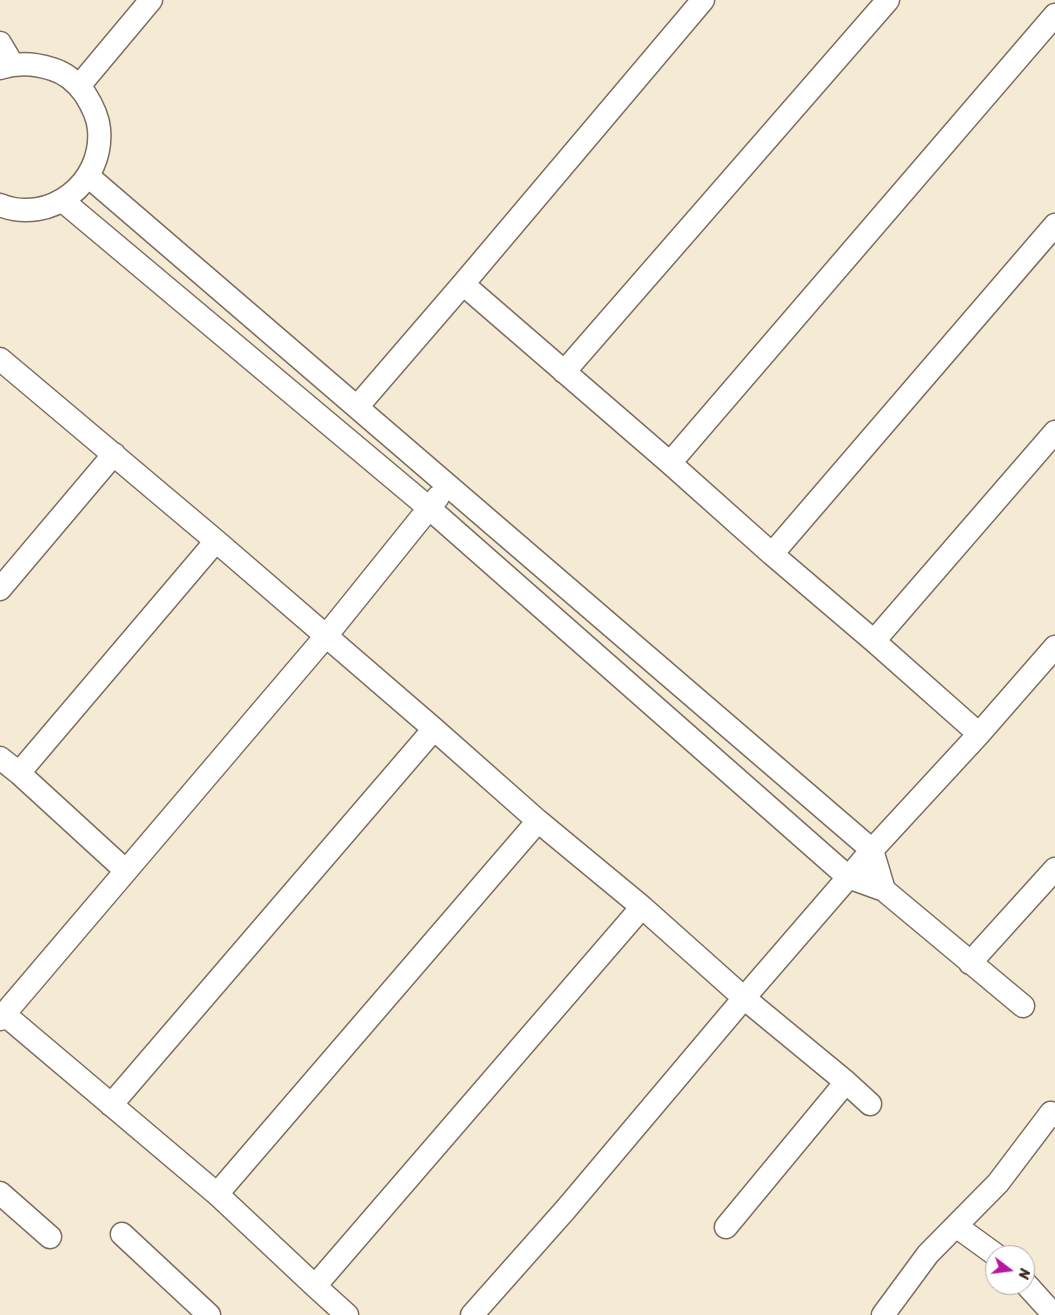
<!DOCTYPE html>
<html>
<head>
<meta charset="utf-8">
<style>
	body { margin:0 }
	#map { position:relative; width:1055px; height:1315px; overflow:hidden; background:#f5ead4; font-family:Sriracha,sans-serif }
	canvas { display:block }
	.north { position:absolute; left:985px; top:1245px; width:50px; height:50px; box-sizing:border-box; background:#fff; border:1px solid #b1aaa5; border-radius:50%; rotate:105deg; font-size:14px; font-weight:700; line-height:20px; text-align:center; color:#3b2a1e }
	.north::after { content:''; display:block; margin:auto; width:18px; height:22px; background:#b5179e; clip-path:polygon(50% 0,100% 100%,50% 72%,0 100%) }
</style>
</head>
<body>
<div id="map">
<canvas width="1055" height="1315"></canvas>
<div class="north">N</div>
</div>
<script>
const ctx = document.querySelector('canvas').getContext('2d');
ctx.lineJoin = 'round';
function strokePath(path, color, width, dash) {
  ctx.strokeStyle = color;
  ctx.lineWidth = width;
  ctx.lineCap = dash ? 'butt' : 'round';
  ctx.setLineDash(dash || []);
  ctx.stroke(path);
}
const street = new Path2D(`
	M0 43 13 65
	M0 68C18 62 34 63 52 69 66 73 77 83 85 94 92 105 98 117 99 129 104 183 50 225 0 205
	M79 86 151 0
	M88 176 872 850 884 890
	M63 201 429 508 848 877 884 890 1023 1006
	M463 284 670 463 772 554 874 641 979 734
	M0 359 216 541 434 729 538 821 642 907 744 998 846 1082 870 1104
	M564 372 888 0
	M357 407 463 284 703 0
	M670 463 1055 15
	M772 554 1055 225
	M0 589 114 454
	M874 641 1055 432
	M0 758 19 773 126 871
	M19 773 216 541
	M970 963 1055 869
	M4 1014 217 1194 315 1286 347 1315
	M0 1019 326 636 438 497
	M111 1105 434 729
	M0 1193 50 1237
	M217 1194 538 821
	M956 1226 996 1255
	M726 1227 846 1082
	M122 1234 209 1315
	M1025 1283 1054 1315
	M315 1286 642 907
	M472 1315 566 1209 744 998 872 850 979 734 1055 647
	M883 1315 928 1254 998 1183 1051 1113 1055 1116`);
strokePath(street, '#7c6d5e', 25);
strokePath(street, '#fff', 22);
</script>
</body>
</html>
